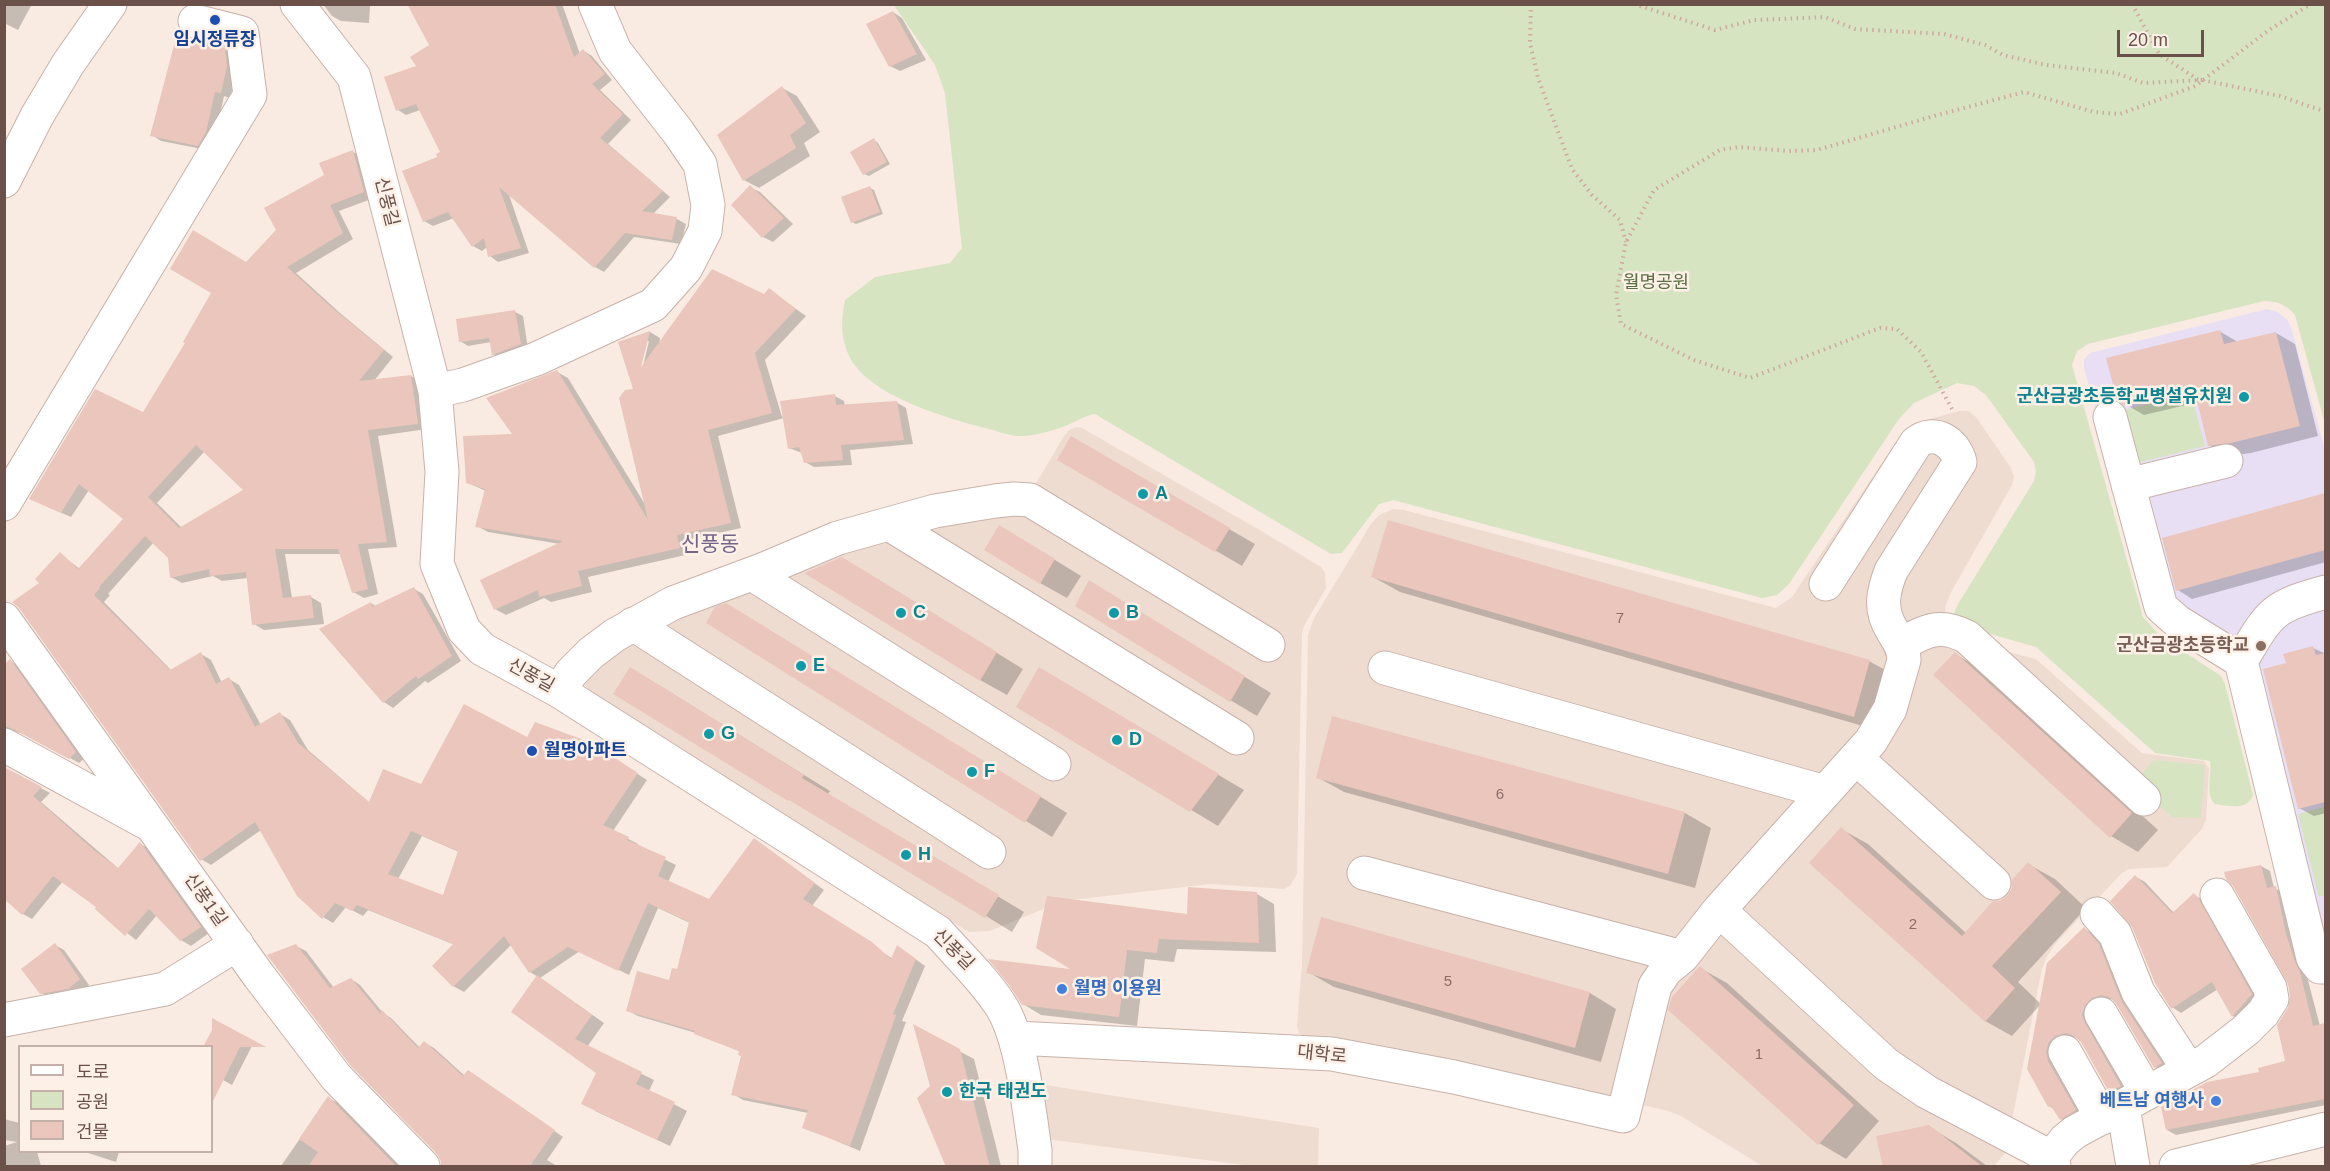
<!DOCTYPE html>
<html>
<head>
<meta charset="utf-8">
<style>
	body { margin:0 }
	#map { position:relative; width:2330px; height:1171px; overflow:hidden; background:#f9ebe1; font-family:Arial,"Noto Sans KR",sans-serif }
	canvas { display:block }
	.frame { position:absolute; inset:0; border:6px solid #6c514b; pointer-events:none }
	.legend { position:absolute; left:18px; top:1045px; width:195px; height:108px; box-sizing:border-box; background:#fcf0e7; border:2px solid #c2b0a9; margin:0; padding:8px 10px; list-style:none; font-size:18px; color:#6c514b }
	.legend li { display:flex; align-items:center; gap:12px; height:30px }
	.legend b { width:30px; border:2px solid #c2b0a9 }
	.scale { position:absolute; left:2117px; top:30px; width:87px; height:27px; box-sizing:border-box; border:3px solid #6c514b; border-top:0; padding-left:8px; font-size:18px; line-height:21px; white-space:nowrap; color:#6c514b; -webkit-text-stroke:4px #fcf0e7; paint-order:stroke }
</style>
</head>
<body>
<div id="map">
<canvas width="2330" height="1171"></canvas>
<div class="frame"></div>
<ul class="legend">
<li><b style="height:8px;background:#fff"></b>도로</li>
<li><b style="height:16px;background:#d6e4c2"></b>공원</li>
<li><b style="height:16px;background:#eac6bc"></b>건물</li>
</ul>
<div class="scale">20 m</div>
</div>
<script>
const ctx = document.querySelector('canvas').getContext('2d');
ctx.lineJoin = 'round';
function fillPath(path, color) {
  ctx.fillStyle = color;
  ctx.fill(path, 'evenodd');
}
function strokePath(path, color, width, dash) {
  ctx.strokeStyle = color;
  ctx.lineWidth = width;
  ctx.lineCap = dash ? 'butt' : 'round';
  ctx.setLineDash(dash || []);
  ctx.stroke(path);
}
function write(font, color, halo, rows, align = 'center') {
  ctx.font = font + ' Arial,"Noto Sans KR",sans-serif';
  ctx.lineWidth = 5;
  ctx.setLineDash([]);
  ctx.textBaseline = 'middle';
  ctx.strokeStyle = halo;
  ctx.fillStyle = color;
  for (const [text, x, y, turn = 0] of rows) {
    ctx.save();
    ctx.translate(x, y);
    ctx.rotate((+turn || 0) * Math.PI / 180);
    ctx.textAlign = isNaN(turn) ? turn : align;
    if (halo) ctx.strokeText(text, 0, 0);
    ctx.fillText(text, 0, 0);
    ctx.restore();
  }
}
fillPath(new Path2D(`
	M1959 411H1968L1976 417 2011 468 2014 477 2012 485 1950 594 1945 608 1946 614 1992 648 2036 659 2142 753 2204 761 2209 768 2206 820 2202 829 2167 867 2129 869 2122 873 2056 943 2047 956 2042 969 2007 1145 2005 1153 1994 1166H1762L1681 1116 1668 1111 1456 1061 1308 1037 1299 1034 1297 1025 1302 964 1308 635 1314 618 1371 524 1379 515 1393 509 1404 510 1776 608 1792 597 1904 430 1915 423Z
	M1076 427 1082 428 1258 529 1321 567 1325 573 1326 588 1304 626 1302 634 1297 874 1290 886 1284 889 1210 884 1063 901 990 931 969 932 606 708 581 681 584 670 717 594 1026 494 1037 482 1064 436 1069 430Z
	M1039 1084 1319 1128 1318 1166H1251L1039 1138Z`), '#efdcd1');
fillPath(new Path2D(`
	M2267 309 2278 312 2287 320 2291 327 2326 454 2325 980 2234 673 2143 588 2084 367V359L2090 353Z`), '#e8dff4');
fillPath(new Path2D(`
	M894 5H2325V424L2295 315C2286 305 2278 301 2264 301L2088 344 2077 351 2072 365 2143 617 2160 636 2221 676 2225 684 2253 795C2248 811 2228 806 2215 804 2205 794 2212 774 2210 761L2155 753 2036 647 1966 627 1955 618 1954 613 1958 604 2034 481 2036 471 2034 462 1986 395 1974 386 1957 383 1914 403 1899 419 1789 584 1777 595 1762 598 1393 500 1379 504 1342 553 1331 554 1095 414C1083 416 1076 422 1065 426 1052 431 1031 437 1016 436 1006 435 995 430 985 428 944 417 872 397 850 358 840 338 841 321 845 300L875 277 950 263 962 248 945 93 935 65Z
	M2191 394 2205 446 2134 464 2120 411Z
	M2154 760 2205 765 2201 818 2172 817 2134 782Z
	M2325 807V895L2319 897 2298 814Z`), '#d6e4c2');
fillPath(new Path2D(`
	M4 4H32L18 30 4 23Z
	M323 4H378L370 6 369 23 341 21 332 16Z
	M409 4H562L580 54 584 51 592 56 612 80 600 90 631 120 608 144 670 197 653 214 677 219 686 224 681 244 634 237 604 272 595 267 508 192 529 253 498 262 490 256 487 247 482 251 473 246 454 218 433 226 424 221 442 153 420 110 406 115 398 110 431 46Z
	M893 12 902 18 926 60 900 71 890 66Z
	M224 49 234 55 236 72 230 98 224 96 215 137 207 150 161 141 152 135Z
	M782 88 797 96 820 132 804 143 810 156 759 188 744 180Z
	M874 140 878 143 890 164 869 176 864 174Z
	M353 152 363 157 374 198 339 211 353 239 296 273 340 313 393 357 374 381 411 376 421 382 427 429 378 436 397 547 368 549 378 594 364 598 353 592 341 554H285L292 598 311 597 321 603 324 624 264 630 254 624 248 578 222 581 213 576 182 583 171 577 169 557 154 542 108 594 110 595 104 602 172 671 201 654 211 660 222 683 229 679 239 685 261 725 280 714 290 720 308 750 370 803 422 786 528 739 602 751 647 780 613 831 638 844 637 846 676 865 668 882 710 901 754 840 764 846 824 890 812 906 893 959 907 953 925 966 902 1021 906 1022 860 1151 804 1127 808 1113 743 1100 733 1094 743 1056 741 1052 696 1033 638 1016 628 1011 670 982 678 971 690 923 658 908 629 975 580 951 540 978 604 1023 587 1047 654 1080 649 1091 687 1111 670 1146 595 1111 598 1072 513 1011 538 977 530 972 511 945 464 992 453 986 455 945 368 910 363 916 346 907 333 923 323 917 261 830 211 865 201 859 42 583 60 554 80 569 125 519 89 490 71 517 41 504 144 414 247 264 326 175ZM205 451 245 490 182 528 157 503ZM422 836 459 852 444 897 398 879Z
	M750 187 760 192 793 224 773 242 763 237Z
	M870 188 874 190 883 214 856 224 852 222Z
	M769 290 806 316 765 360 782 417 835 396 844 401 845 406 896 402 906 408 913 444 850 450 852 465 814 467 805 462 802 453 789 448 784 418 718 436 741 528 687 540 690 554 588 577 592 592 551 602 544 598 506 615 495 609 560 544 488 532 477 526 486 491 468 483 514 436 557 372 568 378 646 506 635 390 620 343 650 332 660 338 659 346 765 295ZM646 341H649L641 375 638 374Z
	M515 312 523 316 528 349 501 358 493 354 491 342 468 346 460 341Z
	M2219 331 2238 342 2276 333 2295 344 2318 436 2251 453 2228 456 2209 445 2199 402 2144 415 2125 404Z
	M1072 438 1255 544 1242 566 1059 459Z
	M2326 495V562L2192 599 2178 590 2164 539Z
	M1026 542 1081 576 1067 598 1040 583Z
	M869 574 1023 669 1007 695 980 680Z
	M1373 577 1869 661 1896 676 1880 731 1400 592Z
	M414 589 423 594 461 661 428 683 425 681 393 708 384 702 371 603 377 607Z
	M1116 598 1271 693 1257 716 1230 700Z
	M753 621 1067 813 1052 837 1026 821Z
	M2313 648 2326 654V813L2314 816 2299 808 2288 664Z
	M1955 654 1983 670 2158 830 2138 852 2111 836Z
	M10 661 19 666 85 758 79 763 24 733 12 732 4 728Z
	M657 684 830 791 828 794 1024 912 1012 932 986 916Z
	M1066 685 1244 790 1218 826 1018 706Z
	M4 768 50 793 41 802 119 869 140 844 149 849 209 933 191 946 181 940 157 915 136 940 97 909 99 907 63 881 32 919 23 914Z
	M1317 777 1685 813 1711 828 1695 888 1344 792Z
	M1841 829 1868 844 1966 933 2009 896 2028 864 2055 879 2086 908 2018 982 2041 1004 2012 1036 1985 1021Z
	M2261 866 2270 871 2274 888 2285 893 2320 1026 2326 1027V1105L2176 1135 2167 1130 2260 1073 2287 1062 2292 996Z
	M2136 877 2145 882 2174 913 2194 895 2203 900 2260 1000 2242 1021 2233 1016 2218 989 2181 1013 2172 1007Z
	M1257 894 1274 904 1276 952 1177 949 1174 962 1145 959 1137 1026 1041 1015 1023 1004 1077 971 1188 915Z
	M2084 929 2092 933 2107 950 2169 1068 2163 1071 2155 1067 2115 1000 2111 999 2100 1001 2128 1090 2118 1096 2110 1091 2082 1041 2075 1037 2064 1040 2083 1115 2069 1124 2061 1119 2055 1110 2049 1106 2028 1069Z
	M55 945 64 950 89 985 78 993 51 998 41 993Z
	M296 946 306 951 334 988 351 979 360 985 383 1013 391 1018 420 1048 425 1043 434 1048 465 1076 478 1077 563 1137 547 1160 557 1166H443L442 1160Z
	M1700 968 1727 983 1879 1121 1846 1159 1819 1143Z
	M1308 972 1590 993 1616 1009 1601 1062 1334 987Z
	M254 1042 232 1085 212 1074V1046Z
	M959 1051 974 1059 1001 1166H948L932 1087Z
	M328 1098 338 1103 400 1166H281Z
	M4 1119 20 1123V1152H37L41 1166H4V1146L17 1142 4 1140Z
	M1929 1127 1956 1143 1987 1166H1884Z
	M85 1152H119L116 1162Z`), '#0003');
fillPath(new Path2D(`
	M407 4H555L574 57 583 49 605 74 592 84 623 114 600 138 663 191 642 211 677 217 672 240 625 233 594 268 499 187 521 248 488 257 484 238 472 247 448 212 423 222 402 171 437 157 436 154 440 152 416 104 396 111 384 77 416 66 410 57 429 45Z
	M893 11 917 54 889 67 866 24Z
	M177 34 225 48 227 66 221 93 215 92 206 132 198 146 150 136Z
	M782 86 806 123 790 135 796 148 743 181 717 135Z
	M874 138 887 162 863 175 850 152Z
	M353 150 364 192 330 205 343 233 287 267 330 306 384 350 359 381 411 375 418 424 368 430 387 542 358 544 368 589 352 593 338 549H275L283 598 311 595 314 618 252 625 246 572 210 576 209 569 170 578 168 558 145 536 99 587 100 588 94 595 170 670 201 652 216 684 229 677 255 727 280 712 298 743 369 802 383 769 421 784 464 704 527 737 535 722 592 743 638 773 603 825 629 837 627 840 666 857 658 876 709 899 754 838 815 883 803 899 872 942 891 959 897 945 916 959 893 1014 896 1015 850 1146 802 1128 808 1110 731 1095 741 1056 738 1055 739 1051 694 1034 695 1031 626 1011 637 971 669 980 672 968 677 969 689 922 648 903 618 971 568 947 529 973 504 936 453 987 432 966 453 944 357 905 352 911 335 903 322 919 297 896 255 822 200 861 19 608 12 602 39 583 35 579 60 552 78 569 123 519 79 484 61 513 29 499 95 389 143 412 185 343 183 342 211 293 170 269 193 230 246 262 276 230 264 208 324 175 319 163ZM196 445 243 490 179 528 148 497ZM411 831 458 851 443 895 388 874Z
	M750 185 784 218 762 238 731 205Z
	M870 186 880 212 851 223 841 197Z
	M712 269 764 294 769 288 796 309 755 353 772 413 708 430 731 523 677 535 680 548 578 571 582 586 539 597 538 590 494 610 480 580 563 541 475 527 485 489 466 483 463 436 512 434 486 398 557 370 648 520 619 398 625 390 633 389 618 342 650 331 641 367Z
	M515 310 521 344 492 355 489 338 459 342 456 319Z
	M2220 330 2224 344 2276 332 2300 426 2231 443 2208 446 2194 388 2124 405 2117 400 2106 358Z
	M835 394 836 405 897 401 904 440 841 445 843 460 804 463 799 447 788 449 780 401Z
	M1071 436 1230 528 1215 552 1057 460Z
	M2325 493V550L2176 591 2162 538Z
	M1388 520 1870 660 1854 717 1371 577Z
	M999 525 1055 559 1040 584 984 550Z
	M842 557 997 652 980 681 804 573Z
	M1089 580 1245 676 1230 702 1075 606Z
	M414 587 452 656 418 679 416 676 383 703 319 629 371 602 372 607Z
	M726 603 1041 796 1025 823 706 623 715 607Z
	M2313 646 2316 655 2325 653V802L2298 809 2263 669 2286 663 2283 654Z
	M1955 652 2132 813 2110 838 1933 675Z
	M10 659 76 752 69 759 13 729 4 726V665Z
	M630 667 804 775 802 778 999 895 985 918 789 800 788 801 613 694Z
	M1039 667 1219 774 1190 812 1016 707Z
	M1332 716 1685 812 1668 874 1316 778Z
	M4 767 42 787 33 796 95 851 118 868 140 842 201 927 180 941 149 909 125 936 95 909 96 907 53 876 22 915 4 899Z
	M1841 827 1962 936 1993 901H2000L2008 895 2012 888V880L2028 862 2061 892 1992 966 2015 988 1985 1022 1809 863Z
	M2261 865 2267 888 2276 886 2286 934 2295 962 2300 972 2313 1026 2325 1023V1099L2166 1130 2161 1107 2207 1082 2259 1072 2258 1068 2285 1061 2277 1025 2288 1008 2290 996 2288 984 2233 886 2226 879 2224 872Z
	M2135 875 2172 913 2194 893 2199 899 2252 994 2232 1017 2212 982 2171 1009 2155 983 2132 927 2110 901Z
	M1188 887 1257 892 1259 943 1159 939 1157 953 1127 950 1119 1017 1022 1005 1009 985 988 959 1070 969 1036 948 1047 896 1187 914Z
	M1321 917 1590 992 1575 1048 1306 973Z
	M2084 927 2099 944 2122 1002 2162 1063 2154 1068 2117 1005 2111 998 2102 995 2092 998 2085 1005 2082 1015 2085 1023 2121 1086 2109 1092 2081 1042 2074 1036 2066 1033 2055 1036 2049 1042 2046 1051 2048 1061 2076 1110 2060 1120 2051 1106 2048 1107 2027 1069 2047 963Z
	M55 943 80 979 68 989 40 994 21 969Z
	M296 944 330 988 351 978 380 1013 382 1010 418 1048 424 1041 463 1076 468 1070 555 1130 529 1167H441V1161L436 1153 350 1065 267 955Z
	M1700 966 1854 1105 1818 1145 1668 1010 1672 997Z
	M537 975 592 1015 575 1039 642 1072 636 1084 675 1102 657 1140 581 1104 596 1073 511 1012Z
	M212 1018 266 1047H240L212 1103V1047H203L212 1030Z
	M913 1024 960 1049 990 1167H946L917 1098 930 1086Z
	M328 1096 397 1167H308L318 1152 299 1139Z
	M1929 1125 1983 1167H1883L1876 1136Z`), '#eac6bc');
const minor = new Path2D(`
	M297 4 354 77 435 391 442 472 437 564 464 630 482 649 559 691 938 932C959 956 984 979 1001 1006 1022 1039 1029 1110 1035 1150V1166
	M4 181 37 116 68 64 110 4
	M435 391 463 385 536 359 653 305 686 268 705 231 708 205 700 164 678 132 615 51 595 4
	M2110 417 2161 607 2178 622 2241 661
	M2128 485 2226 461
	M4 504 250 95 242 33 195 21
	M889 524 1237 738
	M752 574 1054 764
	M2326 592C2270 607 2270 613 2241 661L2313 958 2320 967H2326
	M4 619 259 976 336 1077 423 1166
	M633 624 989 852
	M1902 644C1926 630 1941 623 1967 637L2144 799
	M1385 668 1825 792
	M559 691 571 673 591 653 615 635 673 603 762 570 838 538 935 511 995 501 1014 499 1030 500 1268 645
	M4 745 145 822
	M1856 758 1994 883
	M1364 873 1682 957
	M1719 910 1871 741 1890 709 1904 660C1904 648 1898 640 1892 630 1879 609 1883 592 1891 571L1960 462C1955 442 1934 428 1916 443L1826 584
	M2097 914 2115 934 2138 992 2189 1070
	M2101 1014 2147 1093
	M4 1020 165 989 237 944
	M1016 1038 1332 1054 1454 1077 1623 1116 1655 986 1666 970 1682 957 1719 910 1886 1064 1927 1092 2041 1152 2054 1166
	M2065 1052 2102 1118
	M2123 1107 2133 1166
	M2050 1159 2065 1140 2075 1132 2206 1061 2246 1030 2263 1013 2272 999 2270 988 2217 895
	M2176 1166 2326 1129`);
strokePath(minor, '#c7b2aa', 35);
strokePath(new Path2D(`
	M1531 4 1530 43 1538 78 1572 169 1592 195 1620 220 1626 242
	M1634 4 1715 30 1754 20 1825 17 1855 29 1944 34 1985 45 2003 55 2046 65 2116 73 2143 83 2203 80
	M2132 4 2159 54 2197 79 2280 96 2326 112
	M1952 409 1921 352 1897 329 1880 328 1750 378 1694 360 1621 324 1616 295 1626 242 1654 190 1720 150 1738 147 1789 151 1817 150 1934 116 2024 92 2094 112 2120 114 2195 86 2269 30 2311 4`), '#cfa9a0', 4, [1.5, 4.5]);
strokePath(minor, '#fff', 33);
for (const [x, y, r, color] of [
	[215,20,6,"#1a4fb4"],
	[2244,397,6,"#0f9aa8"],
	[1143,494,6,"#0f9aa8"],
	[901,613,6,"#0f9aa8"],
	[1114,613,6,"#0f9aa8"],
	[2261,646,6,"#8d6e63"],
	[801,666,6,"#0f9aa8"],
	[709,734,6,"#0f9aa8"],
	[1117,740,6,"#0f9aa8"],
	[532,751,6,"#1a4fb4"],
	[972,772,6,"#0f9aa8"],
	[906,855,6,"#0f9aa8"],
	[1062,989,6,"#3f7fe0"],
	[947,1092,6,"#0f9aa8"],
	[2216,1101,6,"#3f7fe0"]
]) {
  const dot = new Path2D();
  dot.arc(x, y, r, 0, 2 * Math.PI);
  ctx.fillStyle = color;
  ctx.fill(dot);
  strokePath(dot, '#fcf0e7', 2);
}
write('15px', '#8c6e67', null, [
	["7",1620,619],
	["6",1500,795],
	["2",1913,925],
	["5",1448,982],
	["1",1759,1055]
]);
write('bold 18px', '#164399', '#fcf0e7', [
	["임시정류장",215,40],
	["월명아파트",544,751,"left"]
]);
write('18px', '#6c514b', '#fcf0e7', [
	["신풍길",386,202,76],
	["신풍길",531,676,29],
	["신풍1길",205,900,55],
	["신풍길",953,950,45],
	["대학로",1322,1055,6]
]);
write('18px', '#5b7145', '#fcf0e7', [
	["월명공원",1656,283]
]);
write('bold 18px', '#0d838f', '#fcf0e7', [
	["군산금광초등학교병설유치원",2232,397,"right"],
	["A",1155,494],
	["C",913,613],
	["B",1126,613],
	["E",813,666],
	["G",721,734],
	["D",1129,740],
	["F",984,772],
	["H",918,855],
	["한국 태권도",959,1092]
], 'left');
write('bold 18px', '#785e54', '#fcf0e7', [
	["군산금광초등학교",2249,646]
], 'right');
write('bold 18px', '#366cbe', '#fcf0e7', [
	["월명 이용원",1074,989],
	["베트남 여행사",2204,1101,"right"]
], 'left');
write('21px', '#756489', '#fcf0e7', [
	["신풍동",710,545]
]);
</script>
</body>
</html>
